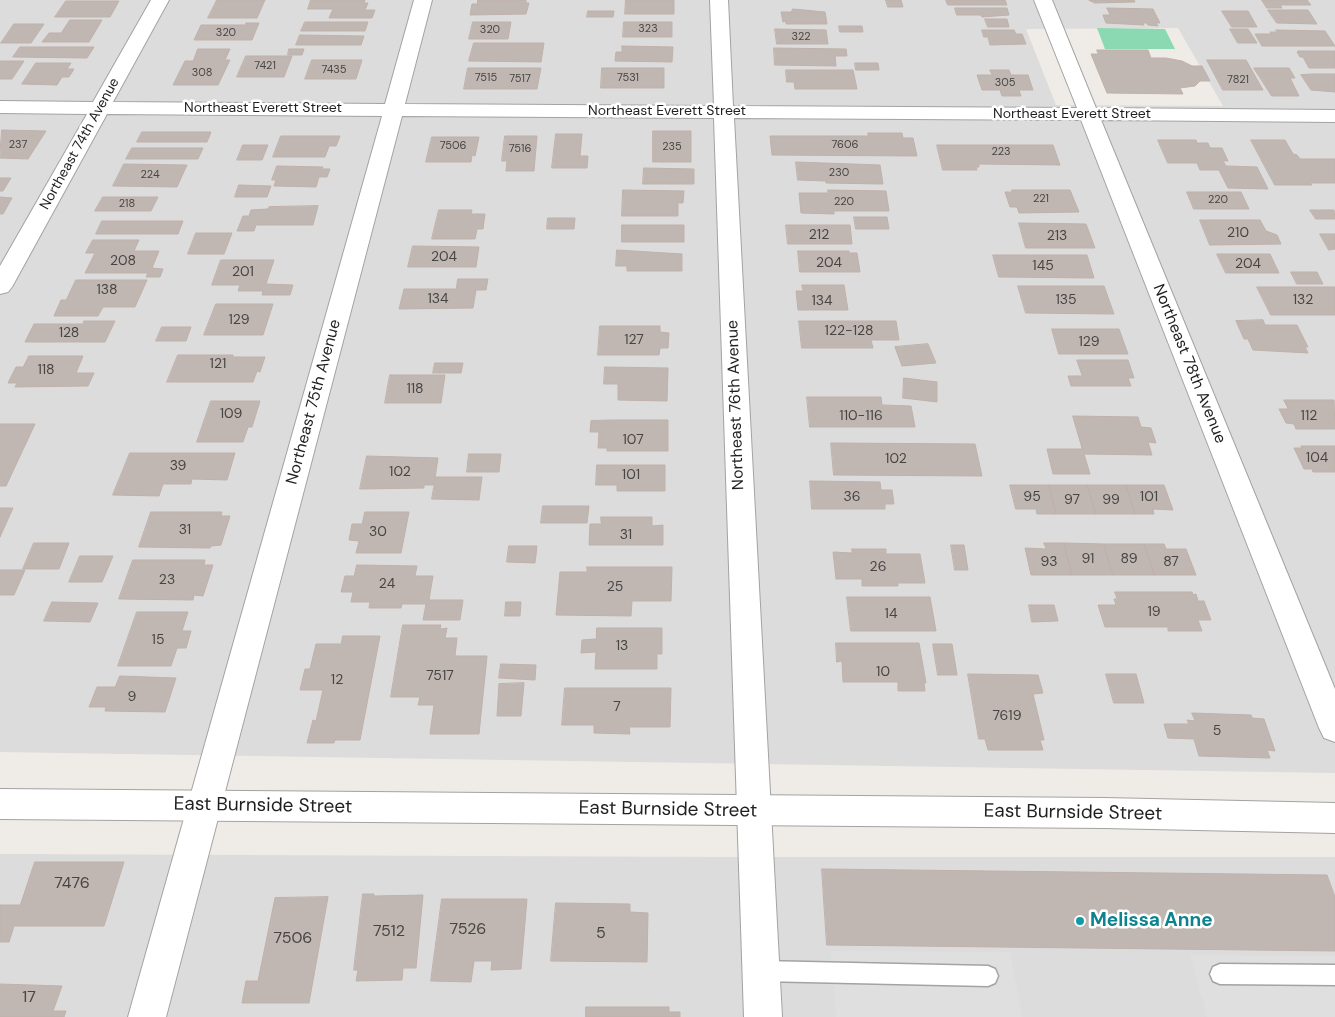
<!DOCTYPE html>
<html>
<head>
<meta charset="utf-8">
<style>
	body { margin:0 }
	canvas { display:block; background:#efebe6 }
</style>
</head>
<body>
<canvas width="1335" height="1017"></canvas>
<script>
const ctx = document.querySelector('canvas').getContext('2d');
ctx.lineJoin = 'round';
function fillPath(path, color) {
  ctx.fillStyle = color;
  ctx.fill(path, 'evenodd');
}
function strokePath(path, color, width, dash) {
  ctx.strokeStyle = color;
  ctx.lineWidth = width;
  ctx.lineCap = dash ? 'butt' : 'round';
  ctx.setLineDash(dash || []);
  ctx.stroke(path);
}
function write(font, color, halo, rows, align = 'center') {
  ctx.font = font + ' "DM Sans",sans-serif';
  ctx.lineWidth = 5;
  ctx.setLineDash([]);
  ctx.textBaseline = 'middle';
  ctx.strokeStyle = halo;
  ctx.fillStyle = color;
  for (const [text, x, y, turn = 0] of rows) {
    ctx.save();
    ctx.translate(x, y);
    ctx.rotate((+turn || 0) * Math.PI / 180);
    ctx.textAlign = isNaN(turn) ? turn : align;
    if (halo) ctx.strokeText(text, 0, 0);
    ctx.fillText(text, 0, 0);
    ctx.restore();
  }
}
fillPath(new Path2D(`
	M0 0H1335V773L0 752ZM1178 28 1223 106 1056 105 1026 29Z
	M0 854 721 857H1335V1017H0Z`), '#dddcdc');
fillPath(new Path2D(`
	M1097 28 1165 29 1175 49H1105Z`), '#8ad9b2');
fillPath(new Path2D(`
	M831 951 1010 952 1022 1017H836Z
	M1190 955 1335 956V1017H1207Z`), '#dfdfdf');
const building = new Path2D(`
	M217 0H265L257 18H208Z
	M311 0H365L364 3H368L365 10H375L372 18H329L333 9H308Z
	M478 0H526V3H529L526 14 470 15 472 4H477Z
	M626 0H674V14H625Z
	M886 0H901L903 7H888Z
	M946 0H1005L1007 5H948Z
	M1089 0H1134L1135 2 1095 3Z
	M1262 0H1307L1311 5H1280L1282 8H1267Z
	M66 1H119L110 17H55Z
	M955 8H1007L1009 15 982 17 981 15H957Z
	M1107 8 1153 9 1160 23H1156L1158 26 1148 25 1147 23H1143L1144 25 1106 23 1103 15H1110Z
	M793 9 825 12 827 24H786V21L783 22 781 12H791Z
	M1268 10H1308L1317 24 1277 23Z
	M588 11H614L613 17H587Z
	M1222 11H1248L1257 27H1232Z
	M985 19H1007L1009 27H988Z
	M70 20H102L89 42H42L49 33H61Z
	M305 22H368L365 31H301Z
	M473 22H511L508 39H469Z
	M624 22H672V37H623Z
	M246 23H259L252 40H194L201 25H246Z
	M14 24H44L31 43H1Z
	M839 26H862L863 32H840Z
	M775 29 826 30 828 44H777Z
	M1230 29H1248L1257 43H1238Z
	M982 30H1014L1016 34H1022L1026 44 990 45 988 37H984Z
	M1276 30 1325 31 1335 46H1262L1255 34H1271L1270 32H1277Z
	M300 35 364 36 361 45H296Z
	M474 43H544L541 62 469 61Z
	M622 46 673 47 672 62 615 61 616 52H622Z
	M20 47H94L87 58 13 57Z
	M774 48 846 49 847 56H835L836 66 775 65Z
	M198 49H230L225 60H230L218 85H173L185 61H193Z
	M289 49H304L302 55H288Z
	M1097 50H1148L1151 58H1166L1182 61 1192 66H1202L1210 81H1200L1195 86 1180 88 1183 94 1107 93 1091 54H1098Z
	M1298 51H1335V68H1309L1303 57H1300L1297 52H1299Z
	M246 56H292L284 77H237Z
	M312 60H362L356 79H305Z
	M1207 60H1246L1263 90H1223Z
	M0 61H24L12 79H0Z
	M36 63H71L67 69H74L69 77H62L57 85 22 84Z
	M855 63H878L879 70H856Z
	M468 68H541L537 89H464Z
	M602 68H664V88H601Z
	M1254 68H1289L1295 78H1290L1299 96H1272Z
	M786 70H853L857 89H795L794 82H787Z
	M990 70H1009L1011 75H1028L1033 90H1019L1021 96H1002L1000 90H982L977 75H992Z
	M1313 74H1335V92L1311 90 1301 75Z
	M2 130 46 131 28 159 0 158Z
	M653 131H691V162H653Z
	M142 132H211L207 142H137Z
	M868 133H902L903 138H913L917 156 772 155 770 136H868Z
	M556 134H582L580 156H588L587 168H552Z
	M281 136H340L336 146H329L325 157H273Z
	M505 136H537L534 171H506L507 161H502Z
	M432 137H479L475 156 472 155 471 162H426Z
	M1158 140H1196L1197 143H1208L1210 148H1222L1228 161H1223L1226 166 1257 167 1268 189 1228 188 1219 170H1200L1197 163H1168Z
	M1251 140H1285L1293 154 1297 155 1300 159H1335V183H1310L1312 185H1275Z
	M243 145H268L262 160H237Z
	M937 145H1053L1060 165 979 164V167H976L977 170H943Z
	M132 148H203L198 159H126Z
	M796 162 880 165 883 184 826 183V181L798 180Z
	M124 164 187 165 177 187 113 186Z
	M277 166 323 167 322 169H330L327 177H319L316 187 274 186 276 180H272Z
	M644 168 694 169V184H643Z
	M0 178H11L3 191H0Z
	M239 185 271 186 267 197H235Z
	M623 190 684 191 683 203H678V216H622Z
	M828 190 886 191 889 211H834V214L801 213 799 193H828Z
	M1012 190H1070L1079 212 1019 213 1017 207H1010L1005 192H1012Z
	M1187 192H1241L1249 209H1194Z
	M0 197 12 198 3 214H0Z
	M103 197H158L151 211H95Z
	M318 206 313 225H256L254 231H237L243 216H249L251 210 268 209 269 207Z
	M439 210H472L471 214H485L483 229H477L475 239H432Z
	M1310 210H1334L1335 219H1316Z
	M854 217H887L889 229H856Z
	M548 218H575L574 229H547Z
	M1200 220H1260L1266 231 1277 235 1281 244 1210 245Z
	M102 221H183L178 234H96Z
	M1019 223 1086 224 1095 248H1026Z
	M622 225H684V242H622Z
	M786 225H850L852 244H788Z
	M196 233H232L224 254H188Z
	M1320 234H1335V249L1329 250Z
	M93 240H139L134 251H159L152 268 163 269 160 277H146L148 273H85L95 253H86Z
	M413 246 479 247 476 267H408Z
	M617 250 682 254V271H627V266H616Z
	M798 251H849V253H857L860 272H800Z
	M1217 254H1270L1279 273H1226Z
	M993 255H1087L1094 278 999 277Z
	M221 260H274L266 284 293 285 290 295H262L263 291H238L240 285H212Z
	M1291 272H1317L1323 284H1297Z
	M458 279H488L486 290H476L473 308 399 309 404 289H456Z
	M76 280H147L135 307H103L98 316H54L61 300H66Z
	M802 285H844L848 310H798L796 291H803Z
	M1018 286H1104L1114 314 1026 313Z
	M1257 287H1335V315H1271Z
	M216 304H273L263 335H204Z
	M1263 320 1265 325H1297L1308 347H1305L1308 353 1253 350 1248 339H1244L1236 321Z
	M84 321H115L105 342H25L34 324H83Z
	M799 321H896L899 340H871L873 348H802Z
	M600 326H660V332L669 333 668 348H660L659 355H598Z
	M162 327H191L186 341H156Z
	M1052 329H1119L1128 354H1059Z
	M928 344 936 363 902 366 895 347Z
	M178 355H233V357H265L260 372 257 371 253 382H167Z
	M29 356H83L76 373H94L88 386 15 387 17 383H8L16 367H23Z
	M1077 360H1128L1134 378H1128L1131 386H1071L1068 376H1082Z
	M435 363H463L461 373H433Z
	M605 367 668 368 667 401 618 400V384H604Z
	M390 375H445L441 403H385Z
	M904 378 937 382V402L903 398Z
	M807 397H881L882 405 911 406 915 427H810Z
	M1284 400H1334L1335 429H1296L1294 424 1286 423 1279 409H1288Z
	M211 401H260L252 427H248L243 442H197Z
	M1073 416 1138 417 1141 427 1151 428 1156 443 1148 442 1152 455 1084 454 1090 474H1053L1047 449H1082Z
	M612 420H668V451H607V448H598L599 432H590L591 421Z
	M0 424H35L6 486H0Z
	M831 443 975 444 982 476 834 475Z
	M1301 446H1335V472H1313L1312 469H1304L1294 448H1302Z
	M130 453H235L227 480 192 479 191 484H163L159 496 113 495Z
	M469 454H501L499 472H467Z
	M367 456 438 458 434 485H424V488L360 489Z
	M597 465H665V491H617V485H596Z
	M436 477H482L479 500 432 499Z
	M810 481 880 482 881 490H892L894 504H885V509H812Z
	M1010 485H1049L1056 514H1037L1036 509H1016Z
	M1049 485H1087L1096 514H1056Z
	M1087 485H1126L1135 514H1096Z
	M1126 485H1164L1173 510 1153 509 1154 514H1135Z
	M543 506H589L587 523H541Z
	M0 508H13L0 537Z
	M151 512H222L221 516H230L221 545 211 546 210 548 139 547Z
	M365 512H409L401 553H356L359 541 349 540 352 524H362Z
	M601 517H652V526L663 525V545H589L590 524H601Z
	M34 543H69L59 569H23Z
	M1044 543H1064L1072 575H1031L1025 548 1046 549Z
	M1064 543 1104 544 1113 575H1072Z
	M1104 544H1144L1155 575H1113Z
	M1144 544H1164L1166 549H1186L1196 575H1155Z
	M951 545H964L968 570H955Z
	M509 546H537L535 563 507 562Z
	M852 549H886V554H920L925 583H898V586H862V579H836L833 552 852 553Z
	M80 556H113L102 582H69Z
	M133 560H205L204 565H213L203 596 194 595 193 600 119 599Z
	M357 565 417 566 415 576H433L429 600H463L460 620H423L426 604H402L401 608H369L370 602H351L353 592H341L345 576H354Z
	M587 567H672L671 601H632L631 616 556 615 560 572H587Z
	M0 570H25L14 595H0Z
	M1115 592H1192L1193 595 1196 594 1198 601H1204L1211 620H1198L1202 631H1168V627H1105L1098 605H1116L1114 599H1117Z
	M847 597H930L936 631H851Z
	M52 602 98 603 90 622 44 621Z
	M506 602H521L520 616H505Z
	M1029 605H1054L1058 621 1032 622Z
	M137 612H188L182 631H191L186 648H177L171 666H118Z
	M403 625H441L440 629 447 628 445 638H457L455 656H487L479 734H430L434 705H418L420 697H391Z
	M597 628H662V654H657V669H595L596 652 581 653 582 640 596 639Z
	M343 636H380L360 740H335L334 743H307L313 720 316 721 323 690H300L305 669H310L316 644H341Z
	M836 643H919L926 683H924L925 691H898V682H843L842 661 837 662Z
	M933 644H952L957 675H938Z
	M501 664 536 665 535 680 499 678Z
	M968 674 1038 675 1043 693 1033 694 1044 740H1040L1043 750H988L985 739H979Z
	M1106 674H1136L1144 703H1114Z
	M120 676 176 678 165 712 105 711 106 707H89L97 687H115Z
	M524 683 521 716H497L499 684Z
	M565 688H671L670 727H629L630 734 594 733V725H562Z
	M1192 713 1251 715 1252 718 1264 719 1275 751 1267 750 1270 758 1199 756 1194 739 1168 738 1164 724H1189L1187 720 1195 721Z
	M35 862H124L104 926H14L9 942H0V905H20Z
	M822 869 1327 875 1335 897V951L827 945Z
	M363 894H374V896L423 895 416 968H403L402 980 356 981 358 970H354Z
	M328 897 309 1003H242L246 981H258L275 898Z
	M442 899H527L521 969 491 970 492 961H474L471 982 431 981Z
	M556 903 630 904V912L648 913 647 962 551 961Z
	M0 984 62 986 53 1011H66L64 1017H0Z
	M586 1007H669V1012H680V1017H586Z`);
fillPath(building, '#c0b7b3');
strokePath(building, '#c0b1aa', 1);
const service = new Path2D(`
	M761 961 988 966 995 969 998 976 995 983 988 986 761 981 754 978 751 971 754 964Z
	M1220 964 1335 965V985L1220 984 1213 981 1210 974 1213 967Z`);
const minor = new Path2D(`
	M151 0H169L113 102 385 104 414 0H432L405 104 714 106 710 0H728L733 106 1077 108 1034 0H1052L1096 108 1335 110V122L1101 120 1335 689V742L1324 738 1319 728 1081 120 734 118 782 1017H744L714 118 402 116 166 1017H128L382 116 107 114 12 287 8 292 0 294V266L87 114 0 113V101L93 102Z`);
const tertiary = new Path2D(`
	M0 789 1104 798 1335 803V833L1104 828 0 819Z`);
strokePath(service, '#a3a3a3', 3);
strokePath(minor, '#a3a3a3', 2);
strokePath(tertiary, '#a3a3a3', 2);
fillPath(service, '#fff');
fillPath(minor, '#fff');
fillPath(tertiary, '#fff');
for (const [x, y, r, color] of [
	[1080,921,5,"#0f9aa8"]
]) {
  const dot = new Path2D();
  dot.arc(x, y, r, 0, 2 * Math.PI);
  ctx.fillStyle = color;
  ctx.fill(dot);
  strokePath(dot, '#fff', 2);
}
write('11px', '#474544', null, [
	["323",648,29],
	["320",490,30],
	["320",226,33],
	["322",801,37],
	["7421",265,66],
	["7435",334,70],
	["308",202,73],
	["7515",486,78],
	["7531",628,78],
	["7517",520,79],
	["7821",1238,80],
	["305",1005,83],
	["237",18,145],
	["7606",845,145],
	["7506",453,146],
	["235",672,147],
	["7516",520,149],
	["223",1001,152],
	["230",839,173],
	["224",150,175],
	["221",1041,199],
	["220",1218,200],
	["220",844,202],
	["218",127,204]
]);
write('14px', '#1f1f1f', '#fff', [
	["Northeast Everett Street",263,108],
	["Northeast Everett Street",667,111],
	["Northeast Everett Street",1072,114],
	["Northeast 74th Avenue",80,144,-61]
]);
write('14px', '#474544', null, [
	["210",1238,233],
	["212",819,235],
	["213",1057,236],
	["204",444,257],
	["208",123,261],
	["204",829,263],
	["204",1248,264],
	["145",1043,266],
	["201",243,272],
	["138",107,290],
	["134",438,299],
	["135",1066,300],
	["132",1303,300],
	["134",822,301],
	["129",239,320],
	["122-128",849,331],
	["128",69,333],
	["127",634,340],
	["129",1089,342],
	["121",218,364],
	["118",46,370],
	["118",415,389],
	["109",231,414],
	["110-116",861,416],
	["112",1309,416],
	["107",633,440],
	["104",1317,458],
	["102",896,459],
	["39",178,466],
	["102",400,472],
	["101",631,475],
	["36",852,497],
	["95",1032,497],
	["101",1149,497],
	["97",1072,500],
	["99",1111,500],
	["31",185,530],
	["30",378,532],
	["31",626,535],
	["91",1088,559],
	["89",1129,559],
	["93",1049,562],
	["87",1171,562],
	["26",878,567],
	["23",167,580],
	["24",387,584],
	["25",615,587],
	["19",1154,612],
	["14",891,614],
	["15",158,640],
	["13",622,646],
	["10",883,672],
	["7517",440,676],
	["12",337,680],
	["9",132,697],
	["7",617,707],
	["7619",1007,716],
	["5",1217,731]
]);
write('16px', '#1f1f1f', '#fff', [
	["Northeast 78th Avenue",1189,364,68],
	["Northeast 75th Avenue",314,402,-75],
	["Northeast 76th Avenue",736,405,-92]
]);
write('16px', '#474544', null, [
	["7476",72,884],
	["7526",468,930],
	["7512",389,932],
	["5",601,934],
	["7506",293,939],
	["17",29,998]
]);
write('19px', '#1f1f1f', '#fff', [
	["East Burnside Street",263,806,1],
	["East Burnside Street",668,810,1],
	["East Burnside Street",1073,813,1]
]);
write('bold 19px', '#0d838f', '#fff', [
	["Melissa Anne",1090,921]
], 'left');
</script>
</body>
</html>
